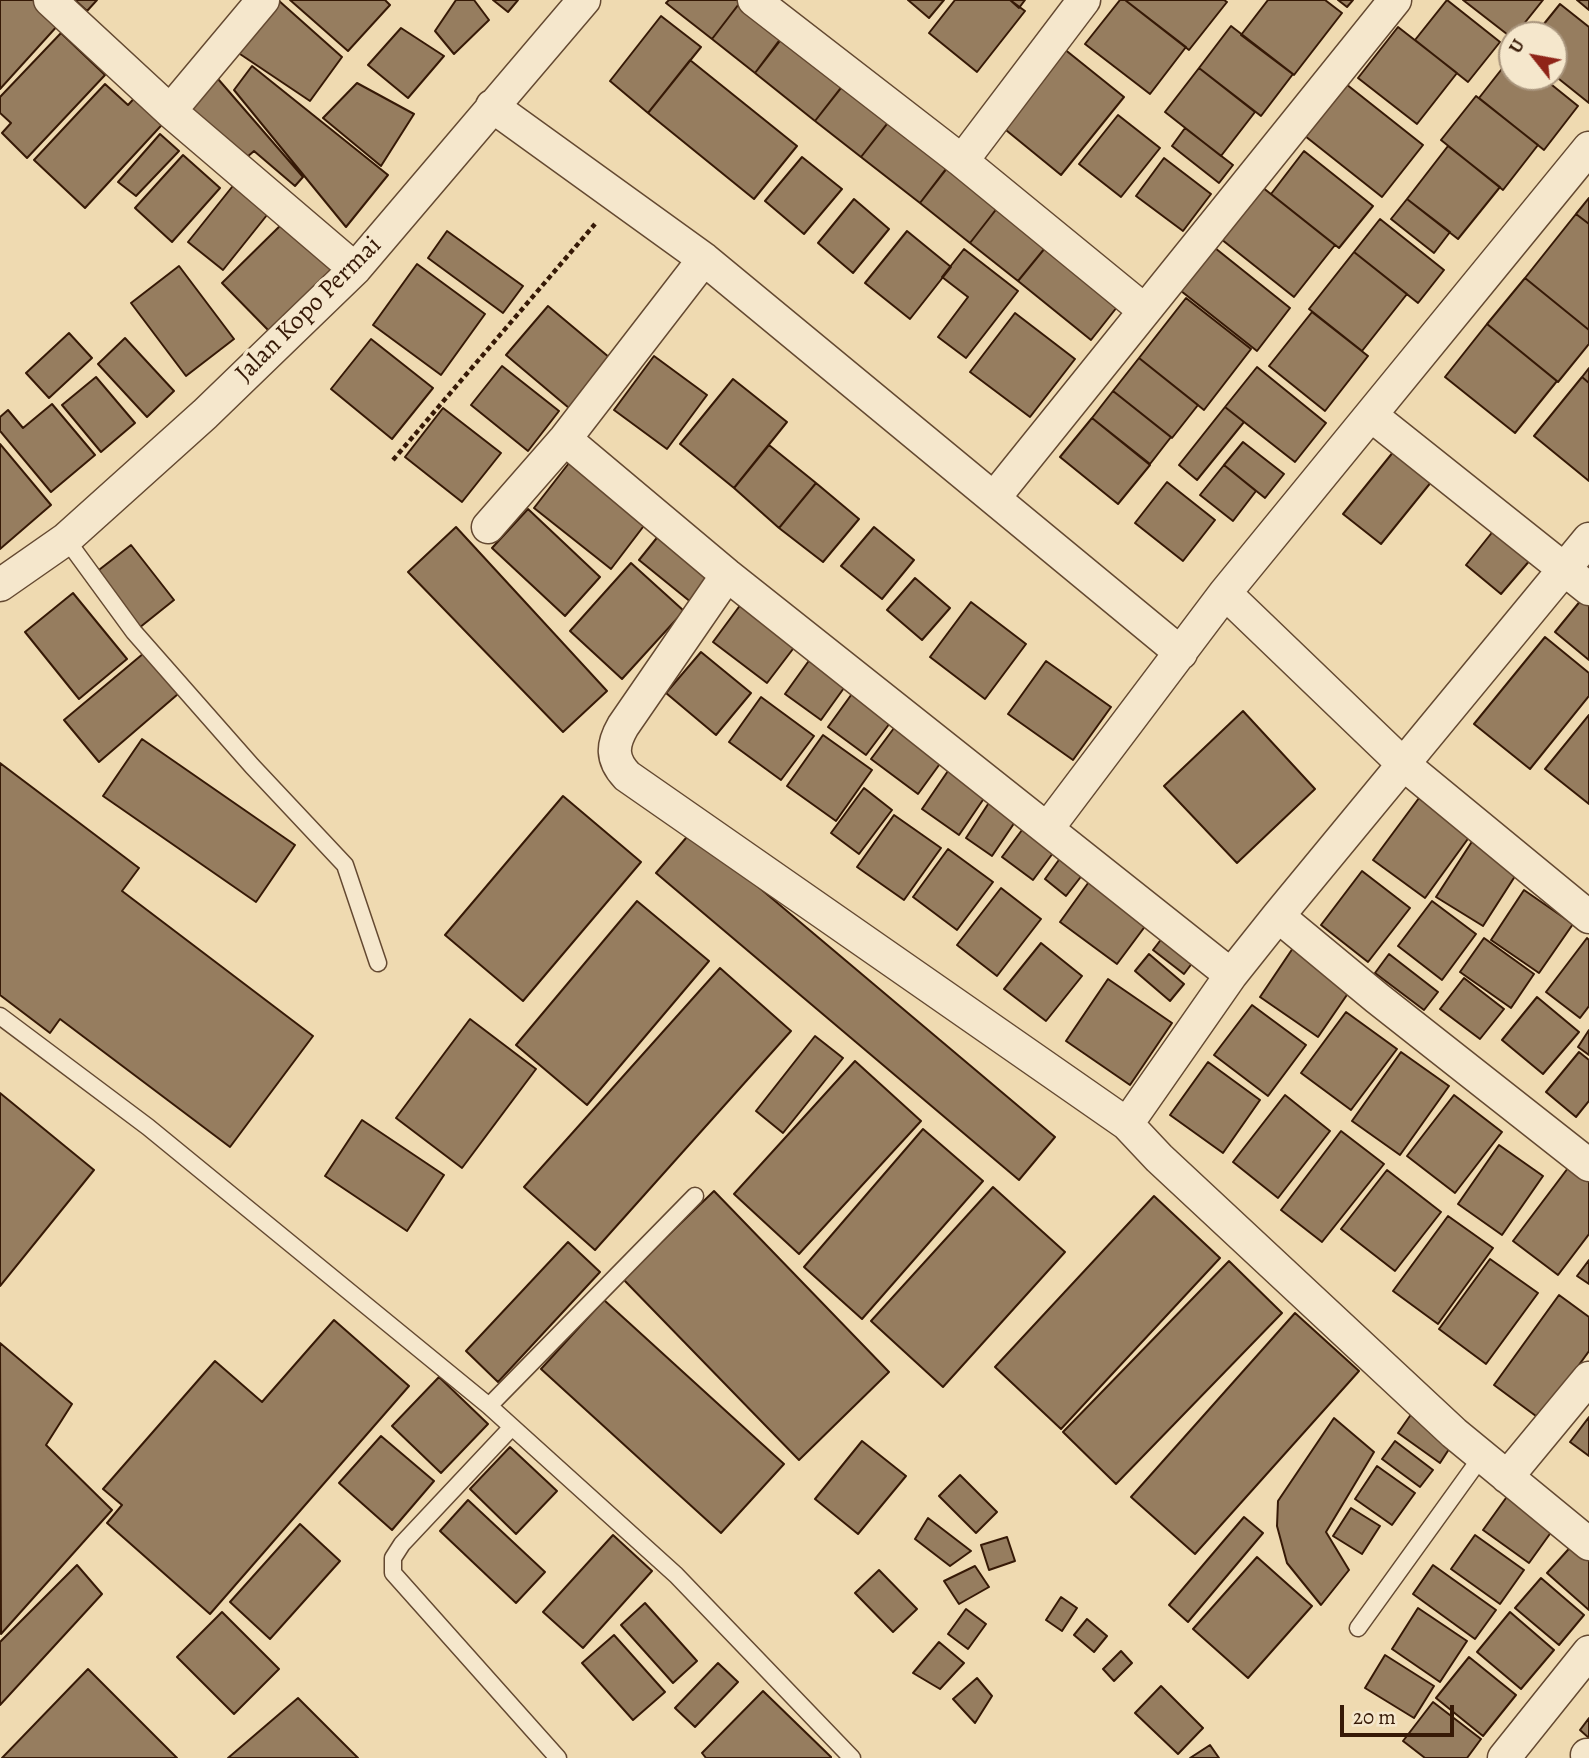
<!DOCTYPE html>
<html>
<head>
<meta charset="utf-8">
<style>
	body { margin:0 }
	#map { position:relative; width:1589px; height:1758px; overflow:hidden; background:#efdab1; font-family:Alegreya,serif }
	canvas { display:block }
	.north { position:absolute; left:1498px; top:21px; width:70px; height:70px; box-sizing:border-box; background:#f5e7cc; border:2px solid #a9957d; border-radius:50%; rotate:301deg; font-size:19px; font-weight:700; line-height:28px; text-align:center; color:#361906 }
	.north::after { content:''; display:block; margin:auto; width:24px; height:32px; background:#8f2418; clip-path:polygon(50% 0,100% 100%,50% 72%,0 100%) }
	.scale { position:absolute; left:1340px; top:1705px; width:114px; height:32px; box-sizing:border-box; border:4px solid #361906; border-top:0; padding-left:9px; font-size:21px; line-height:24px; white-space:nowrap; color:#361906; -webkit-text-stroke:5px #f5e7cc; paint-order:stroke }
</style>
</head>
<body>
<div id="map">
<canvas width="1589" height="1758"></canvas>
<div class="north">U</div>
<div class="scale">20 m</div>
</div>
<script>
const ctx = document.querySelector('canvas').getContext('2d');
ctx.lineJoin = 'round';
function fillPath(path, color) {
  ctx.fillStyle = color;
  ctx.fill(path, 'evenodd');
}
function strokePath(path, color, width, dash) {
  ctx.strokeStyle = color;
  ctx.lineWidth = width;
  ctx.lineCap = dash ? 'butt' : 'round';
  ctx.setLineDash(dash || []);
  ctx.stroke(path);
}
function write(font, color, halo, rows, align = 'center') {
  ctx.font = font + ' Alegreya,serif';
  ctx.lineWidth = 7;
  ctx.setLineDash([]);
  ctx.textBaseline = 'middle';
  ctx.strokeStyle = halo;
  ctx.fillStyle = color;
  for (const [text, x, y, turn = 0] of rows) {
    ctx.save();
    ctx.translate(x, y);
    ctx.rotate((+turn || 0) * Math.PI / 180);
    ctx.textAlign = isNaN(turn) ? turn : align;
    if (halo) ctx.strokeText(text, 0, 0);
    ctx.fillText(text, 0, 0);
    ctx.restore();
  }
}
const building = new Path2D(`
	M0 0H33L59 24 0 89Z
	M75 0H97L87 11Z
	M278 0 342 57 310 101 234 50Z
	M290 0H385L390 5 348 51Z
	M456 0H474L489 20 454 54 435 31Z
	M493 0H518L508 12Z
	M669 0H742L712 39 666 3Z
	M742 0 787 30 755 73 712 39Z
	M908 0H944L929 18Z
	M955 0H1010L1025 11 977 72 929 33Z
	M1010 0H1025L1019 8Z
	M1120 0H1125L1186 47 1150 94 1085 44Z
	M1125 0H1224L1227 2 1189 50Z
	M1268 0H1325L1342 13 1294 75 1241 35Z
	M1338 0H1353L1347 7Z
	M1447 0 1500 42 1468 82 1415 40Z
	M1463 0H1543L1515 35H1512V38Z
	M1577 0H1589V10Z
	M1560 4 1589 27V103L1554 75V35H1535Z
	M661 16 701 47 648 113 610 81Z
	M1231 26 1293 74 1261 116 1199 68Z
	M1398 27 1457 73 1417 124 1358 78Z
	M401 28 444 56 408 98 368 65Z
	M790 28 850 76 815 121 755 73Z
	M61 33 105 75 27 158 2 133 11 123 0 113V97Z
	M1063 48 1124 97 1061 175 1001 126Z
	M1512 56V77H1542L1578 106 1544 150 1479 98Z
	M690 60 797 146 754 199 648 113Z
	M252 66 388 175 346 227 234 90Z
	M1199 68 1255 112 1221 156 1165 112Z
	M212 72 303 177 295 186 254 151 239 164 185 119Z
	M849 78 895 114 861 157 815 121Z
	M357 83 414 114 381 166 323 118Z
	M105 84 128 105 142 90 170 116 85 208 34 160Z
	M1346 84 1423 145 1382 197 1305 136Z
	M1476 96 1538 145 1503 190 1441 140Z
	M897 111 955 157 920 203 861 157Z
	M1118 115 1160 148 1121 197 1079 164Z
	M1185 128 1233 165 1219 183 1172 146Z
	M160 134 179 151 136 196 118 182Z
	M1448 146 1500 187 1458 239 1407 199Z
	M1304 151 1373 206 1339 248 1271 194Z
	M183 155 220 188 172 242 135 208Z
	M802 157 842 189 804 234 765 201Z
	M955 158 1005 198 970 243 920 203Z
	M1164 158 1211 194 1183 231 1136 196Z
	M240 177 275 205 223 270 188 242Z
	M1257 183 1335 245 1294 297 1216 235Z
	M1005 198 1054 237 1018 281 970 243Z
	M1589 198V224L1576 214Z
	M854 199 889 229 853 273 818 243Z
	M1407 199 1450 232 1434 253 1391 219Z
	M1576 214 1589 224V330L1525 278Z
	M287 219 334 268 269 331 222 283Z
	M1380 219 1444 270 1418 303 1354 252Z
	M447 231 523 286 503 313 428 258Z
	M907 231 951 267 910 319 865 283Z
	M1054 237 1125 297 1091 340 1018 281Z
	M1210 244 1290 308 1257 351 1176 287Z
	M964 249 1018 291 966 358 938 337 968 297 942 277Z
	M1354 252 1407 294 1362 351 1309 309Z
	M417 264 485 314 441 375 373 325Z
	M179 266 234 339 186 376 131 303Z
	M1525 278 1589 330V344L1558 382 1487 324Z
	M1186 298 1251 349 1204 410 1139 358Z
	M548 306 610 358 569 408 506 355Z
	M1312 312 1368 356 1325 411 1269 366Z
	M1015 313 1075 359 1030 417 970 372Z
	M1487 324 1557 381 1515 433 1445 377Z
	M69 333 92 358 49 398 26 373Z
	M125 338 174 391 147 417 98 364Z
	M371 339 433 388 392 439 331 389Z
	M654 356 707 395 667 449 614 410Z
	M1139 358 1198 405 1172 438 1113 391Z
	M502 366 559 411 528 451 471 405Z
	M1257 367 1326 423 1295 462 1225 407Z
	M1589 368V383L1582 377Z
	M96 377 135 423 101 452 62 405Z
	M1582 377 1589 383V481L1534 436Z
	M733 379 787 422 734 488 680 444Z
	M1113 391 1171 437 1150 464 1092 418Z
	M52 404 95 455 51 492 0 431V417L8 410 23 428Z
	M1225 407 1244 422 1197 480 1179 465Z
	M443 408 501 453 462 502 405 457Z
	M1092 418 1150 465 1118 504 1060 457Z
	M1243 442 1284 474 1265 498 1224 465Z
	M0 444 51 505 0 549Z
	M769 445 816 483 779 528 734 488Z
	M1394 451 1432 481 1381 544 1343 514Z
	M569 463 646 523 611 569 534 508Z
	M1224 465 1256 491 1233 521 1200 495Z
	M1167 482 1215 520 1183 561 1135 523Z
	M816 483 859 519 823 562 779 528Z
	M528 509 600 577 565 616 492 548Z
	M456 527 607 691 563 732 408 572Z
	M874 527 914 560 882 599 841 566Z
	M664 529 717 572 692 603 639 560Z
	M1494 530 1531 559 1501 594 1466 565Z
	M131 545 174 600 139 628 95 573Z
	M631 563 684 611 622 679 570 631Z
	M915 578 950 608 922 640 887 610Z
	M73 593 127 659 79 699 25 632Z
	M1586 594 1589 597V660L1555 632Z
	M744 600 799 641 767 683 713 642Z
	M971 602 1026 644 985 699 930 657Z
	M1545 637 1589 673V696L1530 769 1474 724Z
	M701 652 751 693 716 735 666 693Z
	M144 653 178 694 99 762 64 720Z
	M813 655 849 681 821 720 785 694Z
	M1046 661 1111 707 1073 760 1008 714Z
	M854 691 893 719 866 755 828 727Z
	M761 697 814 736 781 780 729 742Z
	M1243 711 1315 789 1237 863 1164 786Z
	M1589 715V804L1545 769Z
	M900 720 947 754 918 794 871 759Z
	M823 735 872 770 836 821 787 786Z
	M142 739 295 845 256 902 103 796Z
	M0 763 139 868 122 891 313 1036 230 1147 60 1019 50 1033 0 995Z
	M950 768 987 794 959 835 922 809Z
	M864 788 892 810 859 854 831 833Z
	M563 796 641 862 523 1001 445 935Z
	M992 798 1019 816 992 856 966 838Z
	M1419 798 1470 836 1425 898 1373 860Z
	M894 815 941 848 904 900 857 867Z
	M1025 826 1056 849 1033 880 1002 857Z
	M692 831 1055 1137 1019 1180 656 873Z
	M1473 840 1519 870 1483 926 1436 897Z
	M948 849 993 882 957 930 913 897Z
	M1061 857 1083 874 1066 896 1045 879Z
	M1362 871 1410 908 1368 962 1321 925Z
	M1091 879 1149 921 1117 964 1060 922Z
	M1001 888 1041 919 997 976 957 945Z
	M1524 890 1573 924 1539 973 1491 940Z
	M637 901 709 961 587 1105 516 1045Z
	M1432 901 1476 934 1442 980 1398 946Z
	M1166 933 1196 958 1184 974 1153 950Z
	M1484 938 1534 974 1511 1008 1460 972Z
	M1587 938 1589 940V1006L1580 1018 1546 992Z
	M1041 943 1082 976 1046 1021 1004 989Z
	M1293 948 1351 989 1318 1037 1260 997Z
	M1149 954 1184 984 1170 1001 1135 971Z
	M1389 954 1438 992 1424 1010 1375 973Z
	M720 968 791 1031 595 1250 524 1187Z
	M1464 978 1504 1009 1480 1039 1440 1009Z
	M1108 979 1172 1023 1130 1085 1066 1041Z
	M1537 997 1579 1032 1543 1074 1502 1040Z
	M1252 1005 1306 1045 1268 1096 1214 1055Z
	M1346 1012 1397 1049 1351 1110 1301 1073Z
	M470 1019 536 1069 462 1168 396 1118Z
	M1589 1030V1055L1578 1047Z
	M815 1036 843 1058 783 1133 756 1111Z
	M1401 1052 1449 1086 1400 1155 1352 1121Z
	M1579 1052 1589 1060V1101L1576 1117 1546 1092Z
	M855 1061 921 1121 799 1254 734 1194Z
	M1208 1062 1260 1100 1223 1153 1170 1115Z
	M0 1093 94 1170 0 1286Z
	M1285 1095 1330 1131 1278 1198 1233 1162Z
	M1454 1095 1502 1132 1455 1193 1407 1156Z
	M362 1120 444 1175 407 1231 325 1176Z
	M923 1129 983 1181 862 1319 804 1267Z
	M1341 1131 1384 1164 1322 1242 1281 1210Z
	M1499 1145 1543 1176 1502 1235 1458 1204Z
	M1571 1164 1589 1178V1234L1558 1275 1513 1241Z
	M1387 1170 1441 1212 1395 1271 1341 1229Z
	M993 1187 1065 1252 943 1387 871 1321Z
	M714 1191 889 1372 799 1460 623 1279Z
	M1154 1196 1220 1258 1061 1429 995 1367Z
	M1448 1216 1493 1248 1438 1324 1393 1291Z
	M568 1242 600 1272 498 1382 466 1351Z
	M1490 1259 1538 1293 1486 1364 1439 1329Z
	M1589 1260V1284L1577 1276Z
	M1229 1261 1282 1313 1116 1484 1063 1432Z
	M1559 1295 1589 1317V1351L1540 1419 1494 1385Z
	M604 1300 784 1464 721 1533 541 1369Z
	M1295 1313 1359 1371 1195 1554 1131 1497Z
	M334 1320 409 1386 210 1614 107 1523 122 1505 103 1489 215 1361 262 1402Z
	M0 1343 72 1404 46 1445 112 1510 1 1634Z
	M439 1377 488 1424 441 1473 392 1426Z
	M1412 1413 1453 1443 1440 1463 1398 1433Z
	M1589 1417V1456L1570 1442Z
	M1334 1418 1374 1452 1326 1532 1349 1570 1321 1605 1287 1563 1277 1526 1278 1501Z
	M381 1436 434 1481 392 1530 339 1483Z
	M862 1441 906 1476 858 1534 815 1499Z
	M1395 1441 1433 1470 1420 1487 1382 1459Z
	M510 1447 557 1491 516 1534 470 1489Z
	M1377 1466 1415 1493 1392 1525 1355 1499Z
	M960 1475 997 1512 976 1533 939 1496Z
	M1511 1491 1557 1524 1529 1563 1483 1530Z
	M468 1500 545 1572 516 1603 440 1531Z
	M1351 1508 1380 1526 1362 1554 1333 1536Z
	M1244 1517 1263 1533 1188 1622 1169 1605Z
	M928 1518 971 1551 950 1566 915 1539Z
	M300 1524 340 1561 270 1639 230 1602Z
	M613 1535 652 1571 583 1648 543 1612Z
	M1475 1535 1524 1570 1500 1604 1451 1569Z
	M1007 1537 1015 1561 989 1570 981 1545Z
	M1575 1542 1589 1554V1610L1547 1573Z
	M1257 1557 1312 1606 1248 1678 1193 1629Z
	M77 1565 102 1594 0 1705V1642Z
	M1433 1565 1496 1610 1475 1639 1413 1594Z
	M975 1566 989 1587 959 1604 944 1581Z
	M879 1570 917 1609 893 1632 855 1593Z
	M1541 1578 1584 1615 1559 1645 1515 1608Z
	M1061 1597 1077 1608 1062 1631 1046 1620Z
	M645 1603 697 1661 673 1683 621 1625Z
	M1418 1608 1467 1641 1440 1682 1392 1649Z
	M966 1609 986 1624 968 1649 948 1634Z
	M222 1612 279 1669 234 1714 177 1657Z
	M1510 1612 1554 1650 1521 1689 1477 1652Z
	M1087 1619 1107 1636 1094 1652 1074 1635Z
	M614 1635 665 1692 633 1720 582 1663Z
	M939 1642 964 1663 940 1689 913 1673Z
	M1121 1651 1132 1663 1114 1681 1103 1669Z
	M1385 1655 1434 1686 1414 1718 1365 1688Z
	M1469 1657 1516 1695 1483 1736 1436 1698Z
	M718 1663 738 1682 695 1727 675 1708Z
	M88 1669 177 1758H2Z
	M977 1678 992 1696 975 1723 953 1699Z
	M1161 1686 1203 1728 1178 1754 1135 1713Z
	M763 1691 831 1757V1758H706L702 1753Z
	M298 1698 358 1758H228Z
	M1433 1702 1481 1739 1467 1758H1425L1403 1741Z
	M1589 1718V1738L1580 1730Z
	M1210 1745 1219 1758H1190Z`);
fillPath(building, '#967d5f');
strokePath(building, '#361906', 2);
const lane = new Path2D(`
	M66 539 134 632 252 766 345 865 378 963
	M0 1016 148 1127 489 1406 676 1575 852 1758
	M489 1406 695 1196
	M512 1427 402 1544 393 1558V1573L558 1758
	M1358 1628 1482 1456`);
const street = new Path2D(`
	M50 0 170 111 355 269
	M754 0 962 161 1144 310
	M492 106 704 259 1181 653
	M170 111 263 0
	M962 161 1084 0
	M1372 416 1589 589
	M565 439 727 575 1231 975
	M994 498 1395 0
	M488 527 565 439 704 259
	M727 575 623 726C612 745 611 759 627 776L1127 1124 1159 1158 1454 1433 1589 1544
	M0 585 66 539 205 414 355 269 584 0
	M1225 593 1402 763 1589 917
	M1047 829 1225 593 1589 148
	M1278 916 1377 998 1589 1165
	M1127 1124 1231 975 1278 916 1589 539
	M1507 1477 1589 1378
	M1587 1755 1589 1757
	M1504 1758 1589 1652`);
strokePath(lane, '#644931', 19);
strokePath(street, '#644931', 35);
strokePath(new Path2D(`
	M393 460 595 224`), '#361906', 4.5, [5, 3.5]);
strokePath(lane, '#f5e7cc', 16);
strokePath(street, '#f5e7cc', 32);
write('26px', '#361906', '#f5e7cc', [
	["Jalan Kopo Permai",309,310,-45]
]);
</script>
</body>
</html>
